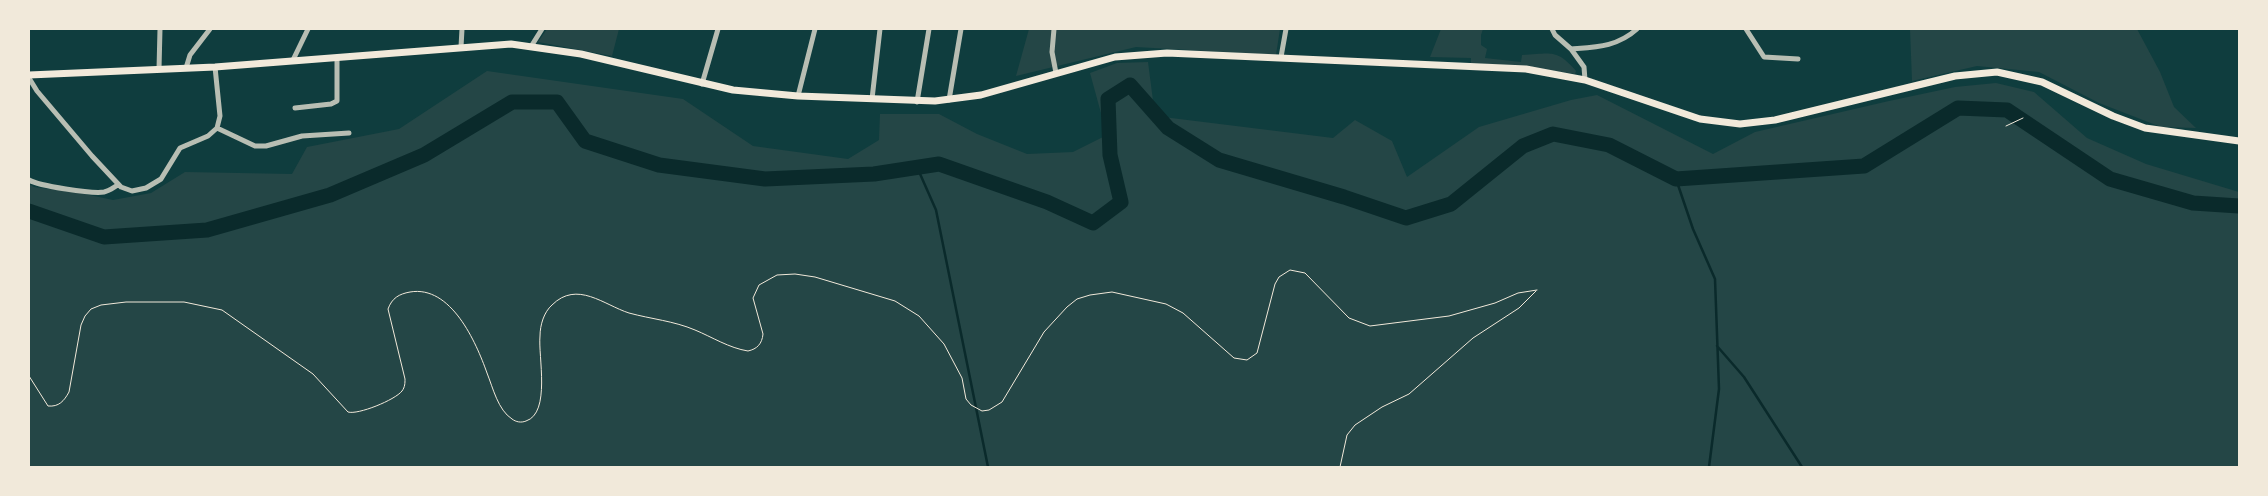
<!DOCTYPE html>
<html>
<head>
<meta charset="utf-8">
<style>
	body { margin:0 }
	#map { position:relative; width:2268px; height:496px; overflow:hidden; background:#0f3d3e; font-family:"Sofia Sans Condensed",sans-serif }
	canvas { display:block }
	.frame { position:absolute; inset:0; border:30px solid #f1e9da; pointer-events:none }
</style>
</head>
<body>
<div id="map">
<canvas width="2268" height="496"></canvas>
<div class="frame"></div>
</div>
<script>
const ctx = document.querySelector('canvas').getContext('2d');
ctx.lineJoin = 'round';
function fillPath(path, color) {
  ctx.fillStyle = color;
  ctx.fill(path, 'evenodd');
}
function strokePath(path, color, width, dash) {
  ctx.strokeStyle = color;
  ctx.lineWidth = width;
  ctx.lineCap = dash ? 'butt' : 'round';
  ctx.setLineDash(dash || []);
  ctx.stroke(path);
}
fillPath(new Path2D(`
	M547 29H619L612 56 538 42Z
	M1029 29H1280L1276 55 1136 47 1016 76Z
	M1441 29H1483L1481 35V45L1487 49 1485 58 1521 62 1522 55C1551 54 1556 48 1576 71L1575 74 1529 67 1471 63V58L1430 57Z
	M1910 29H2137L2160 72 2174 107 2196 128 2161 127 2099 103 2039 72 1977 66 1912 81Z
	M1148 62 1155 116 1333 138 1355 120 1392 141 1407 177 1479 127 1571 100 1597 95 1713 154 1755 132 1889 101 1955 87 1996 83 2034 92 2087 138 2146 164 2239 192V467H29V184L34 187 80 193 113 200 151 193 185 172 292 174 307 147 399 129 487 71 683 99 753 146 848 159 879 140 880 114H939L977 134 1027 154 1073 152 1107 135 1090 73 1117 63Z`), '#244646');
strokePath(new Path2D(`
	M917 167 936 210 988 467
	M1676 179 1693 229 1715 279 1719 389 1709 467
	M1717 346 1744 377 1802 467`), '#0a2a2b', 2.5);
strokePath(new Path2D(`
	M29 211 104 237 207 230 330 195 424 155 512 102H557L585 141 659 165 765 179 874 174 939 164 1047 202 1093 223 1121 202 1110 155 1108 99 1130 85 1168 128 1219 160 1344 197 1406 218 1451 204 1523 146 1553 134 1609 145 1676 179 1864 166 1958 108 2007 110 2110 179 2193 203 2239 206`), '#0a2a2b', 15);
strokePath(new Path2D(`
	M2006 126 2023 118
	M29 376 48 406C59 407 64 401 69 392L81 325 85 316 91 309 101 305 126 302H184L222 310 313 374 348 412C358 415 395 400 402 391 405 387 405 383 405 379L388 309C392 298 399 294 410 292 451 285 476 342 487 373 493 388 498 410 512 419 516 422 521 423 526 421 551 413 538 356 540 336 540 325 544 312 552 305 577 280 604 305 629 313 651 319 674 321 695 330 712 337 729 348 748 351 757 349 762 344 763 334L753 298 759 285 777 275 795 274 815 277 895 301 919 316 944 344 962 378 966 399 971 405 982 411 989 410 1002 402 1044 332 1067 307 1077 299 1090 295 1112 292 1166 304 1183 313 1234 358 1247 360 1257 353 1275 284 1279 277 1290 270 1305 273 1349 318 1370 326 1449 316 1495 303 1518 293 1537 290
	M1340 467 1347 435 1355 425 1382 407 1409 394 1473 338 1519 308 1536 291`), '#f1e9da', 1);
strokePath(new Path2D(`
	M1054 29 1052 52 1056 73
	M1552 29 1555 35 1571 49
	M1746 29 1764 57 1798 59
	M532 45 542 29
	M461 47 462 29
	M1281 57 1286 29
	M293 60 308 29
	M186 68 190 55 210 29
	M159 69 160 29
	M29 78 37 91 92 156 121 187 132 191 146 188 161 179 180 148 208 136 217 128 220 116 215 67
	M1585 80 1584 67 1571 49C1596 47 1617 47 1637 29
	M702 84 718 29
	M798 96 815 29
	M872 99 880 29
	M949 100 961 29
	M917 102 929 29
	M295 108 331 104 337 101V57
	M217 128 255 146H266L302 136 349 133
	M29 180C39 186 92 194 104 192 109 191 114 187 118 185`), '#b8beb3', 5);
strokePath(new Path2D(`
	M29 75 215 67 511 44 581 54 733 90 798 96 935 101 981 95 1115 57 1167 53 1526 69 1585 80 1700 119 1740 124 1775 120 1955 76 1997 72 2042 82 2113 116 2145 128 2239 141`), '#f1e9da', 7);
</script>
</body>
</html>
